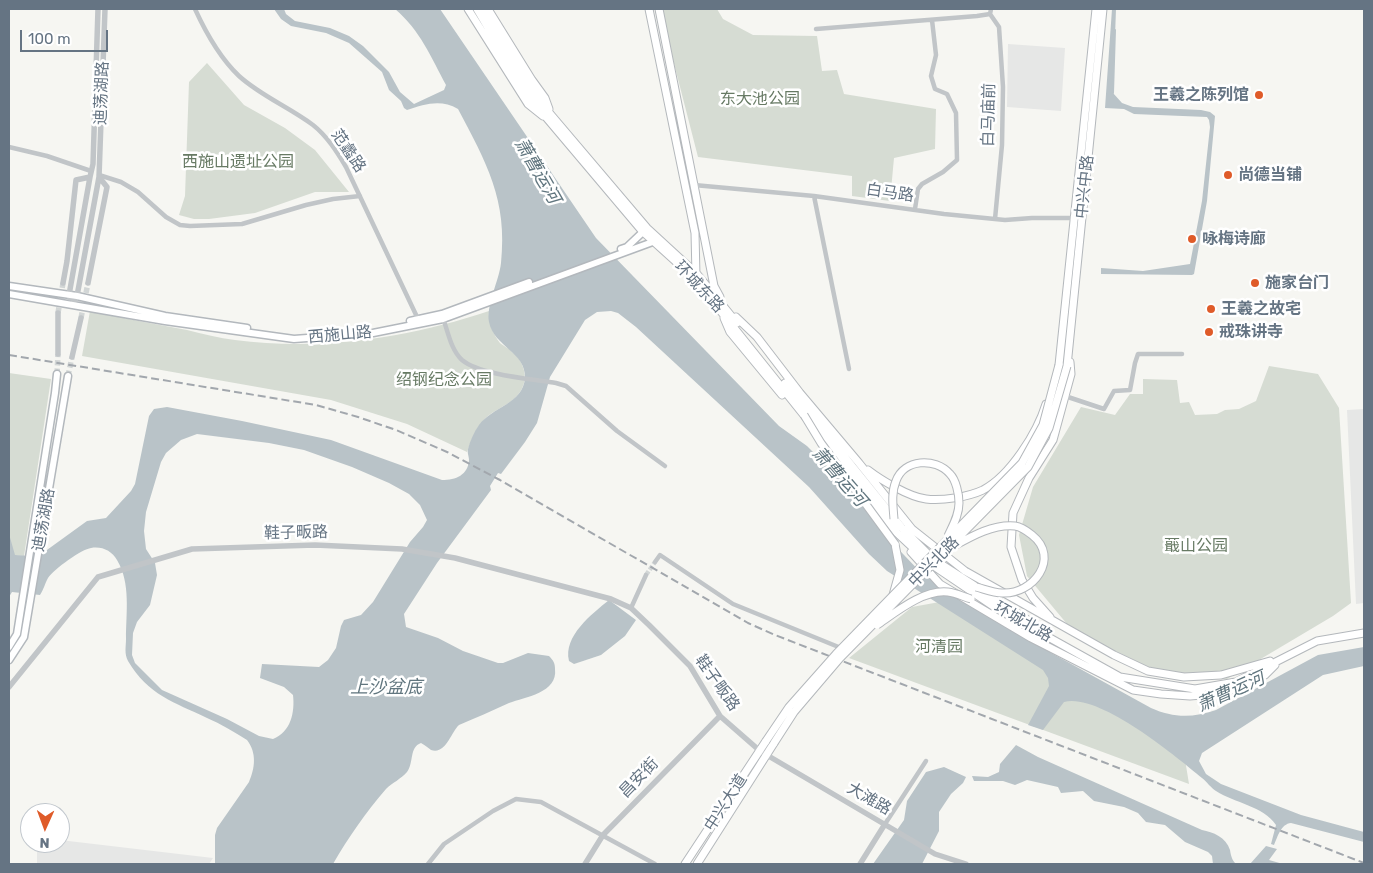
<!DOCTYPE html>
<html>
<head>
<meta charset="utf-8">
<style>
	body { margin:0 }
	#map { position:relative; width:1373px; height:873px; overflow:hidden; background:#f6f6f2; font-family:Rubik,sans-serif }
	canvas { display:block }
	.frame { position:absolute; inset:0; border:10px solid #657483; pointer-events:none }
	.north { position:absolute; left:20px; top:803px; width:50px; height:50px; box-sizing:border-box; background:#fff; border:1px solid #c1c7cd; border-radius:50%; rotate:182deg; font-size:14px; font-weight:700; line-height:20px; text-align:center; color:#657483 }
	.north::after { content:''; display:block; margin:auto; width:18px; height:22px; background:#df5b29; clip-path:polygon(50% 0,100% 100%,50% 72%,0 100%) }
	.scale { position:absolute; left:20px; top:30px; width:88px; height:22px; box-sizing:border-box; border:2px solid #657483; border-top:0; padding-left:6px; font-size:15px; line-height:18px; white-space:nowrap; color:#657483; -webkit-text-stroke:4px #fff; paint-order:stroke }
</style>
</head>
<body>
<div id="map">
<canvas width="1373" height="873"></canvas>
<div class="frame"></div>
<div class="north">N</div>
<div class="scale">100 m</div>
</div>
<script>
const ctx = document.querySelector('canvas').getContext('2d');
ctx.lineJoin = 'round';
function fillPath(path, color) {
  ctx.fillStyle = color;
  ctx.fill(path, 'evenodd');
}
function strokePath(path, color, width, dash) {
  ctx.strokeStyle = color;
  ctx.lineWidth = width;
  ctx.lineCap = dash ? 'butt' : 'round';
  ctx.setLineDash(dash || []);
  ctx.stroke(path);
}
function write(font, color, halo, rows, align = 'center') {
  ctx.font = font + ' Rubik,"Noto Sans SC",sans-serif';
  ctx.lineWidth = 5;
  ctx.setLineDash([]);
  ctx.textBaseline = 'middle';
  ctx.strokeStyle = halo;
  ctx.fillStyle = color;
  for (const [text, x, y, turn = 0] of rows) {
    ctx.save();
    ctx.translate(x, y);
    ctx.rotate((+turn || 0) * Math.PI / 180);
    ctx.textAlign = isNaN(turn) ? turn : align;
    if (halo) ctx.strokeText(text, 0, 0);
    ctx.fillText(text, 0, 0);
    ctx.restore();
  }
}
fillPath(new Path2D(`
	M1008 44 1065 48 1061 111 1007 107Z
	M1364 409V603L1356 604 1347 410Z
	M60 840 213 858 209 864H37V843H60Z`), '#e6e7e6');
fillPath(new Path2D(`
	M660 9H717L723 19 753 35 817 36 822 71 837 70 844 94 936 109 935 149 894 158 890 201 852 196V176L698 157Z
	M207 63 244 105 285 128 315 150 349 192H315L255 213 209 219H194L179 215 185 196 189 82Z
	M90 311C122 318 155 324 187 330 203 334 219 338 235 340 321 351 408 338 489 311 488 322 493 334 500 343 503 346 509 348 512 352 521 358 527 372 524 383 518 405 494 407 483 421 475 430 471 441 467 452L407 424 331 400 82 356Z
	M1269 366 1318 374 1339 408 1351 603 1333 616 1227 679 1163 674 1072 630 1027 576 1019 535 1033 487 1081 407 1115 415 1130 394H1143V379L1177 380 1180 403 1189 402 1195 415 1217 414 1225 410 1239 409 1256 401Z
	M9 373 51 379 24 556 9 555Z
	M945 601 1183 747 1189 784 849 658 912 607Z`), '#d6dcd3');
fillPath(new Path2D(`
	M274 9H284L286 14 295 21 330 28 349 36 363 46 389 72 400 92 414 104 444 90 446 85C431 57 420 30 395 9H440L596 238 779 426 807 446 848 487 884 534 925 577 943 583 1017 634 1151 708C1173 718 1193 718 1216 710L1318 655 1364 647V666L1323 675 1202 753 1199 761 1206 774 1221 784 1301 815 1364 832V842L1291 823C1281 824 1278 836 1274 845L1271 844 1276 825C1263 806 1235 803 1216 791 1211 788 1207 782 1202 778 1176 756 1098 692 1064 702L1043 730 1028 725 1049 686 1048 678 1043 670 887 571 869 554 809 487 636 327 618 313 611 311 597 312 585 320 550 377 537 423 525 442 501 474 498 473 490 486 491 490 437 563 404 614 406 627 438 638 463 651 498 663H503L528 653 549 656C553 660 555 663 555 669 558 693 525 697 509 703 492 711 475 718 459 725 451 732 446 755 431 750 428 748 425 745 421 743 409 747 414 763 407 772 401 779 392 783 386 789 366 812 348 838 333 864H215V835L217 828 249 782C255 768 257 753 247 740 234 732 221 724 207 718 174 702 148 695 128 661 124 654 126 646 126 639 126 613 131 583 117 560 112 551 102 546 91 548 82 549 54 569 48 578 45 583 44 589 40 595L12 592 9 597V534L15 555 31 556 40 555 87 521 106 518 131 491 135 484 149 416 154 409 167 407 242 421 331 440 442 480C456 480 468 475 469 460 469 456 467 453 468 449 470 441 474 432 479 425 492 407 523 404 525 378 526 352 494 347 489 322 486 305 499 281 501 263 508 200 486 162 458 109 441 99 425 104 407 110L404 108 401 101 389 90 382 72 349 43 326 33 291 26 281 19ZM197 434 269 443 304 450 352 467 389 483 409 494 420 505 427 520 423 527 410 542 373 602 361 615 344 620 341 626 336 648 328 660 319 667 262 664 260 678 284 687 293 695C295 712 291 732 273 739L259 736 227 719 162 690 135 663 132 655 133 633 137 622 150 605 157 575 155 563 146 549 144 531 146 512 161 462 166 453 181 440Z
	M1112 9H1116L1113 93 1122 103 1133 107 1201 110 1210 112 1215 116 1207 201 1194 274 1192 275 1101 274V268L1143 271 1190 264 1202 201 1210 127 1209 120 1207 117 1134 114 1124 109 1105 108Z
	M609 600 636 620 625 636 601 655 574 664 569 661C563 636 592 614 609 600Z
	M1016 745 1038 757 1202 830C1213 832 1226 837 1230 850 1231 856 1232 860 1236 864H1213L1212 856 1208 852 1185 842 1165 825 1146 822 1138 813 1124 807 1094 801 1083 791 1061 793 1058 787 1027 780 1015 785 1003 781H974L972 776 988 777 999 772 1000 764Z
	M944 767 966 777 963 783 951 794 939 812V831L922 864H873L904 820 907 801 926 772Z
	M1266 846 1277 849 1269 860 1283 864H1250Z`), '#b9c3c8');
strokePath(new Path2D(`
	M1113 93 1115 30`), '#b9c3c8', 2);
strokePath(new Path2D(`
	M646 575 655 562`), '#d2d6d6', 4.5, [4.5, 2]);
strokePath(new Path2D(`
	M58 313 63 283
	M81 318 88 283
	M57 374 58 354
	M68 376 72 357`), '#d2d6d6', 5.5, [5.5, 3]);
const secondary = new Path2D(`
	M621 249 627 247 646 229
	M9 286 77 296 165 316 247 328
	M9 294 165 321 294 339 373 333 443 319 658 240
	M410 321 442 314 529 282
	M9 647 17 634 55 393 57 374
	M9 660 24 637 68 376`);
const primary = new Path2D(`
	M468 9 528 104 543 116
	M477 9 529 97 643 232 695 279 807 419
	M482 9 533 93 552 116 647 228 697 274 737 323
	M488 9 532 80 545 98 549 109
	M649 9 695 233 696 276
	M659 9 714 286 720 297
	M736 317 757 337 800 393 859 463 912 529 965 571 1114 655 1148 671 1184 677 1221 675 1270 661
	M724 318 730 332 782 395
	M1059 365 1096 9
	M1067 366 1103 9
	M785 383 902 528 933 559 1037 626
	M815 429 897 533 928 562 996 608 1120 677 1195 689 1236 682 1317 641 1364 633
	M868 470C881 480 909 497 926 499 942 501 968 497 983 490 1010 476 1037 433 1046 404
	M911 552 940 584 1031 638 1133 690 1161 694 1190 696 1225 693 1265 675 1275 665
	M893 595 900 570 895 544
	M1050 617 1033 598 1022 580 1011 547 1013 513 1029 478 1053 440 1071 374 1070 362
	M685 864 766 741
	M697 864 774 743`);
strokePath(secondary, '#b3b8bd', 9);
strokePath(primary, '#b4b8bc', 9);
strokePath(new Path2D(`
	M195 9C206 33 219 57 239 76 261 96 289 107 313 125 327 136 337 152 346 167L418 319
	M990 14 999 27 1003 87 1002 145 995 219
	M816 29 977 16 990 14 991 9
	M9 147 47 156 91 171
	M99 175 121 182 138 192 166 217 180 225 190 226 242 224 306 205 333 199 360 196
	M694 185 814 196 944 214 1005 220 1032 218H1076
	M814 196 849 369
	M915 209 918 189 922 184 943 172 957 160 956 113 947 94 935 89 931 76 936 55 932 20
	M443 318C448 332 451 350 462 360 480 375 532 379 556 383L566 386 617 431 665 466
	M1065 396 1104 409 1114 391 1130 390 1135 363 1138 354H1182
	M655 562 660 555 733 604 841 648
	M631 608 646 575
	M885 824 926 761
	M428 864 444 844 493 811 516 799 541 802 655 864`), '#c1c5c8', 4.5);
strokePath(new Path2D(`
	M63 283 67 261 76 180 90 177 93 164 98 9
	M88 283 107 187 99 177 105 9
	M70 298 69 295 90 177
	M72 305 77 296 99 177
	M58 354V313
	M72 357 81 318
	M9 687 98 577 192 549 315 545 402 549 455 558 611 599 631 608 649 625 690 666 720 716 760 751 935 854 966 864
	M585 864 603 835 720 716
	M860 864 885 824`), '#c1c5c8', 5.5);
strokePath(secondary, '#fff', 6);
strokePath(primary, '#fff', 7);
strokePath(new Path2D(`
	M9 355 316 405 358 417 396 430 447 452 500 480 748 623 775 635 1364 863`), '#a2a7ad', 2, [8, 4]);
const primaryBridge = new Path2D(`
	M804 415 821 443 895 544
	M894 519C893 506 891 493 896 481 904 459 935 457 950 474 956 480 959 494 959 503 959 515 953 525 948 536
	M954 546C972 536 993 524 1015 526 1022 527 1027 531 1032 535 1061 558 1033 595 1002 593 993 593 984 589 976 587
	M877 625C896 612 924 589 948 592 956 593 964 597 971 599
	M766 741 789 707 836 654 1022 463 1043 425 1059 365
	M774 743 794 712 840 658 1028 467 1049 428 1067 366`);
strokePath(primaryBridge, '#b4b8bc', 9, []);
strokePath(primaryBridge, '#fff', 7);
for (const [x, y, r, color] of [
	[1259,95,5,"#df5b29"],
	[1228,175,5,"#df5b29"],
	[1192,239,5,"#df5b29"],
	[1255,283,5,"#df5b29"],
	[1211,309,5,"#df5b29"],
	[1209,332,5,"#df5b29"]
]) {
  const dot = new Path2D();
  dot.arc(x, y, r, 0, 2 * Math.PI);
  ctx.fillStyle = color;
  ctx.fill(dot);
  strokePath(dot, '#fff', 2);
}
write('16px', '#657483', '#fff', [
	["迪荡湖路",102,93,-88],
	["白马庙前",989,115,-89],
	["范蠡路",348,151,56],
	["中兴中路",1085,187,-84],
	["白马路",890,193,8],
	["环城东路",699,287,47],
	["西施山路",340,335,-5],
	["迪荡湖路",44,520,-80],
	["鞋子畈路",296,533,-1],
	["中兴北路",934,562,-45],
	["环城北路",1023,622,30],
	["鞋子畈路",717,683,55],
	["昌安街",639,778,-46],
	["大滩路",869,799,30],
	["中兴大道",726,803,-57]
]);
write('bold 16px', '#657483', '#fff', [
	["王羲之陈列馆",1249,95,"right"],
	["尚德当铺",1238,175],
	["咏梅诗廊",1202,239],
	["施家台门",1265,283],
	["王羲之故宅",1221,309],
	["戒珠讲寺",1219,332]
], 'left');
write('16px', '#677a64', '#fff', [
	["东大池公园",760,99],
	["西施山遗址公园",238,162],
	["绍钢纪念公园",444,380],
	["蕺山公园",1196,546],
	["河清园",939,647]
]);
write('italic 18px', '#61767f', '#fff', [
	["萧曹运河",537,171,60],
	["萧曹运河",839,477,49],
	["上沙盆底",386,688],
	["萧曹运河",1231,692,-24]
]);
</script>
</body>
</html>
